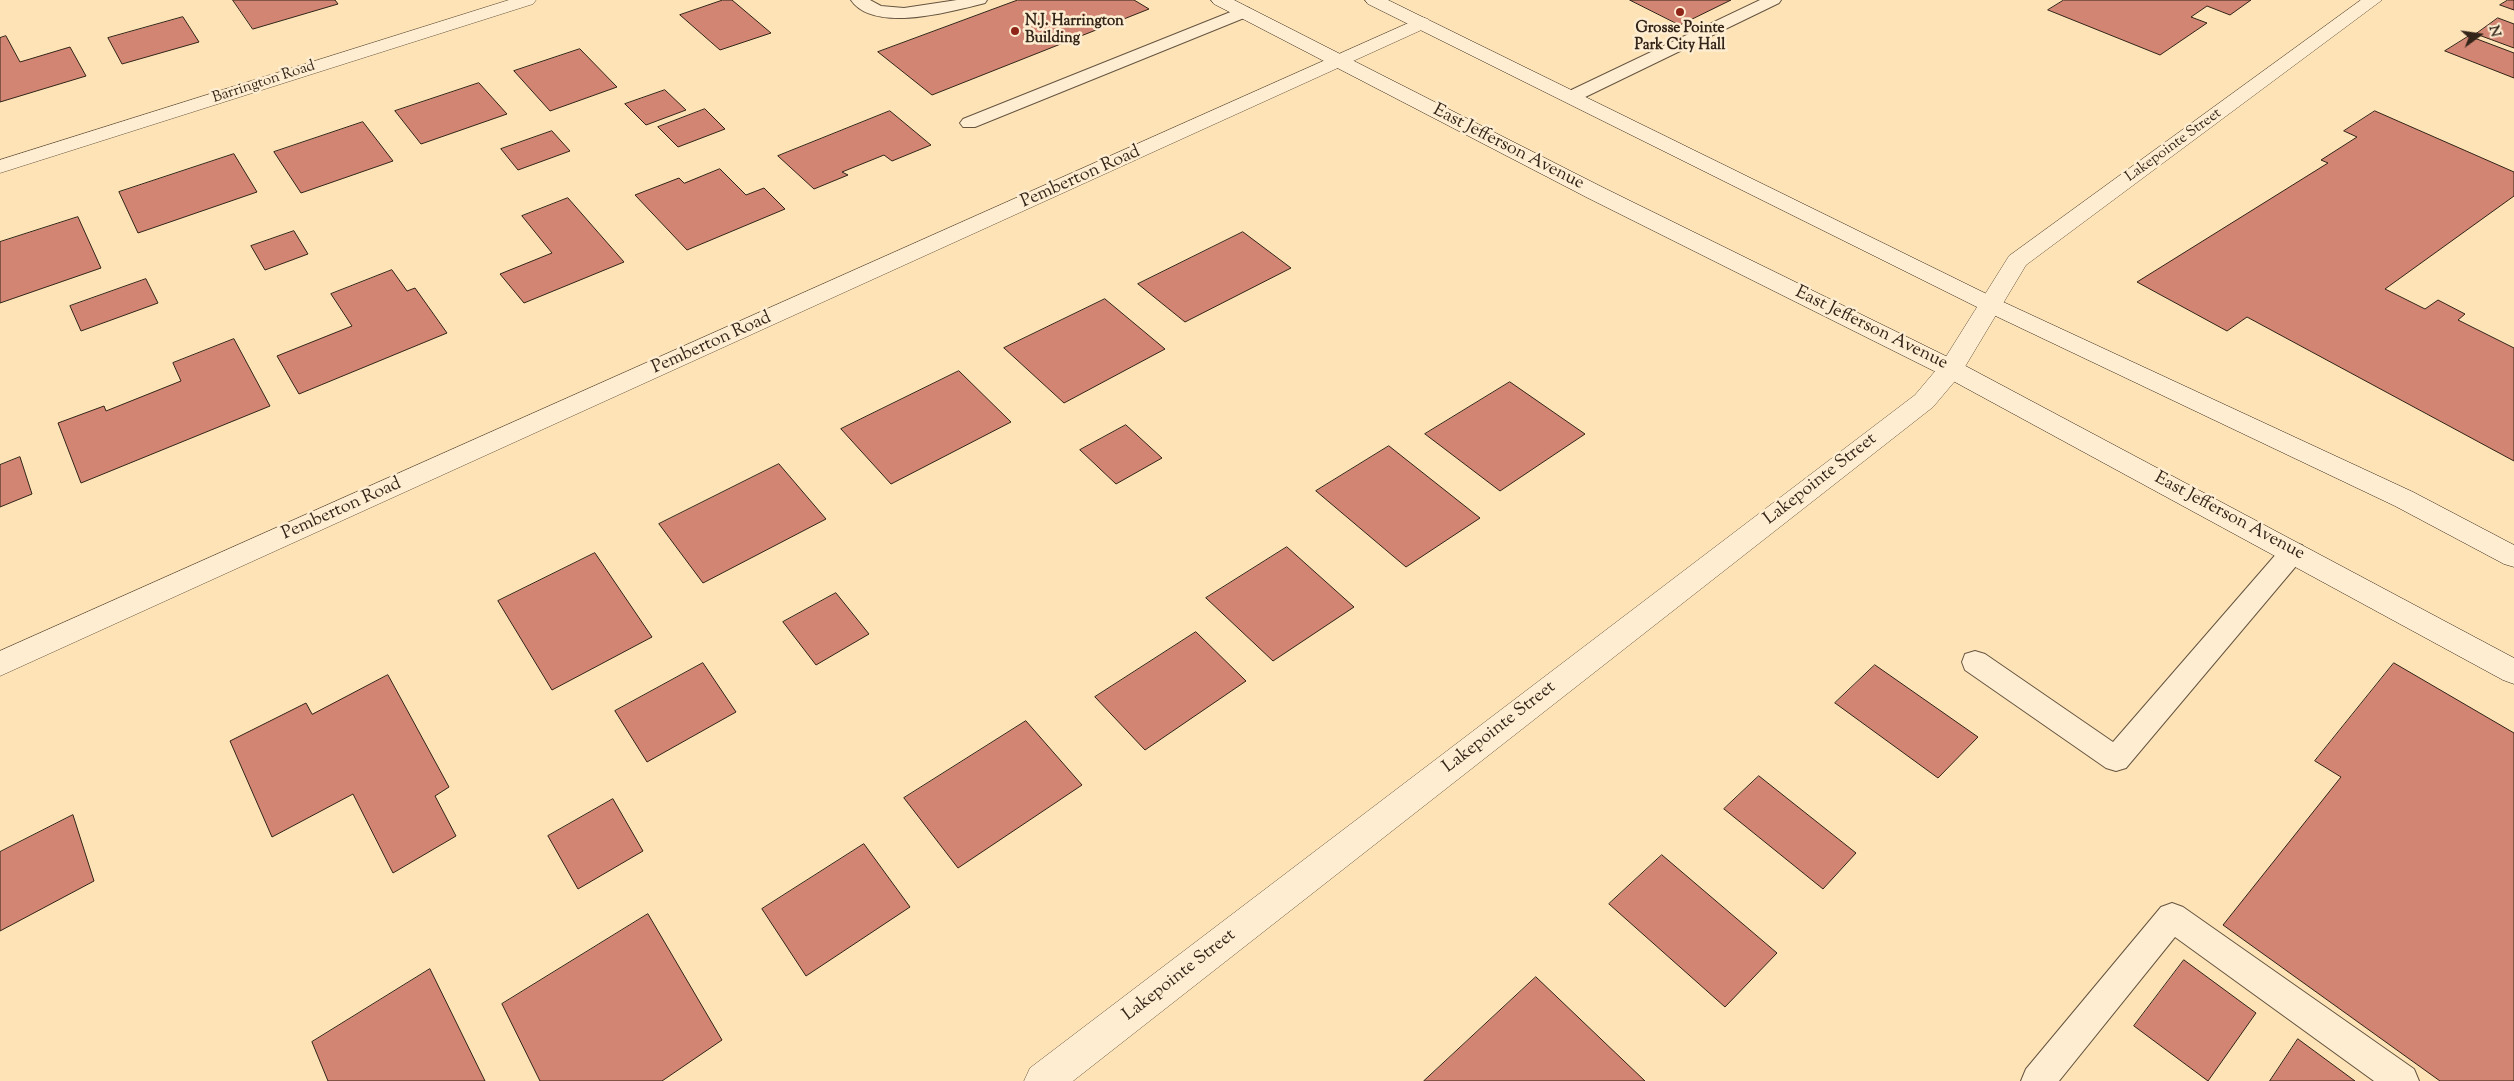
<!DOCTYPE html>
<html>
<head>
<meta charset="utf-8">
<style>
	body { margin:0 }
	#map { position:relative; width:2514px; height:1081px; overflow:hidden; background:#fde3b6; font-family:"Sorts Mill Goudy",serif }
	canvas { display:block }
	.north { position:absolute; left:2454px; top:10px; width:50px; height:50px; -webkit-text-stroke:4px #feedd0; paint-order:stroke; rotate:76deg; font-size:14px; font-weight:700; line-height:20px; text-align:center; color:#322418 }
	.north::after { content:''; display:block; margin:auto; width:18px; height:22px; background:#322418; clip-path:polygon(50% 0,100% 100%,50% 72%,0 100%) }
</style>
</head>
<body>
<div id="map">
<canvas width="2514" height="1081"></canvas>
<div class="north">N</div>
</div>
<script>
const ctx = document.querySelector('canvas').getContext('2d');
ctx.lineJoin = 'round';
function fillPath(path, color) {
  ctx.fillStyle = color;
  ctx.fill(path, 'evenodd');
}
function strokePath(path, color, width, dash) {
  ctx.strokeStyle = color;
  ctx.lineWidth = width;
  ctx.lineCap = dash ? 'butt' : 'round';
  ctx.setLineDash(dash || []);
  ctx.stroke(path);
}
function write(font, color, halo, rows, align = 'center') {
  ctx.font = font + ' "Sorts Mill Goudy",serif';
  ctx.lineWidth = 5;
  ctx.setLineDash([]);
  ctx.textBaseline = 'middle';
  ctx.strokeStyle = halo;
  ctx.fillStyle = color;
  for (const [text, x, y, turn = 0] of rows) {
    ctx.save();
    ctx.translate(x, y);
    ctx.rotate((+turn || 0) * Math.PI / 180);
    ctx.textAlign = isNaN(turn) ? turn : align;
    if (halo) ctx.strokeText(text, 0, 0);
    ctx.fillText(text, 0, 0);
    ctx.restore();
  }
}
const building = new Path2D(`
	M233 0H335L338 4 253 29Z
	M723 0H732L771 33 720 50 680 15Z
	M1018 0H1134L1149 9 932 95 878 52Z
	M1630 0H1731L1680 25Z
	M2064 0H2251L2230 15 2207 6 2191 17 2207 23 2160 55 2048 10Z
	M2508 0H2514V10L2500 5Z
	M183 17 199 42 122 64 108 38Z
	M2498 18 2514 24V48L2476 34Z
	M6 36 20 62 70 47 86 76 0 102V38Z
	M2469 36 2514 53V78L2445 51Z
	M580 49 617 87 550 111 514 71Z
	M479 83 507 114 421 144 395 111Z
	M665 90 686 110 646 125 625 104Z
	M705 109 725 129 678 147 658 127Z
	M890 111 931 145 892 161 884 155 842 172 848 175 814 189 778 156Z
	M2375 111 2514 172V196L2385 289 2425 309 2438 300 2465 314 2458 320 2514 348V461L2247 317 2227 331 2137 282 2328 163 2321 160 2357 137 2344 131Z
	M363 122 393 161 301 193 274 152Z
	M552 131 570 151 518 170 501 149Z
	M234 154 257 192 138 233 119 192Z
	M720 169 746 195 764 188 785 209 687 250 635 195 679 178 684 183Z
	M568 198 624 262 524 303 500 274 552 253 522 216Z
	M78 217 101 268 0 303V242Z
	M294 231 308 254 265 270 251 246Z
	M1243 232 1291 268 1185 322 1138 284Z
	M392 270 407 291 415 288 447 333 299 394 277 356 352 326 331 294Z
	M146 279 158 303 81 331 70 306Z
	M1105 299 1165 349 1064 403 1004 348Z
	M234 339 270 406 81 483 58 423 104 406 106 411 181 381 173 363Z
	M959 371 1011 422 891 484 841 429Z
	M1510 382 1585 434 1500 491 1425 434Z
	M1126 425 1162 458 1116 484 1080 450Z
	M1389 446 1480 518 1406 567 1316 491Z
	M20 457 32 494 0 507V465Z
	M779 464 826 519 703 583 659 524Z
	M1287 547 1354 607 1273 661 1206 598Z
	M595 553 652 637 552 690 498 601Z
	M836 593 869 634 816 665 783 622Z
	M1196 632 1246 681 1145 750 1095 697Z
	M703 663 736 712 647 762 615 711Z
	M2394 663 2514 733V1081H2440L2223 925 2341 777 2315 761Z
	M1875 665 1978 737 1938 778 1835 703Z
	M388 675 449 787 435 796 456 836 393 873 353 794 272 837 230 741 306 703 312 714Z
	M1026 721 1082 785 958 868 904 798Z
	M1759 776 1856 853 1823 889 1724 809Z
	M613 799 643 851 578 889 548 836Z
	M73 815 94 881 0 931V852Z
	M864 844 910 907 806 976 762 909Z
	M1662 855 1777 953 1725 1007 1609 904Z
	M648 914 722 1040 662 1081H540L502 1004Z
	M2184 960 2256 1013 2208 1081 2134 1026Z
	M430 969 485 1081H328L312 1042Z
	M1536 977 1645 1081H1424Z
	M2298 1039 2355 1081H2270Z`);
fillPath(building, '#d38573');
strokePath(building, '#322418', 1);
const lane = new Path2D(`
	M851 0H870L881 6 904 8 957 0H987L985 3C953 11 874 34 851 0Z
	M1760 0H1781L1779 3 1577 101H1565L1562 97 1565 93Z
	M1243 7 1249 8 1251 12 1249 16 975 127H963L960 123 963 119Z
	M2293 543 2302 545 2306 552 2302 559 2126 768 2116 771 2106 768 1965 670 1962 662 1965 654 1975 651 1985 654 2113 742 2284 545Z
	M2172 903 2183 907 2414 1069 2419 1081H2374L2175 937 2059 1081H2021L2026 1069 2161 907Z`);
const street = new Path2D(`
	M509 0H536L533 4 0 173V160Z
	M2361 0H2382L2026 265 1960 375 1933 407 1073 1081H1024L1030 1068 1915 395 1942 363 2009 256Z
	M1422 17 1428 19 1431 23 1428 27 0 676V651Z`);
const secondary = new Path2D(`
	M1211 0H1234L1602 187 1960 363 2514 658V684L2503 680 1942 375 1586 197 1214 4Z
	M1365 0H1388L1999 300 2413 492 2514 545V567L2504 564 2395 506 1983 310 1368 4Z`);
strokePath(lane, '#655440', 2);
strokePath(street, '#655440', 1);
strokePath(secondary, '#322418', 1);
fillPath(lane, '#feedd0');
fillPath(street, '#feedd0');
fillPath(secondary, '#feedd0');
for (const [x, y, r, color] of [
	[1680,12,5,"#8f2418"],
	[1015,31,5,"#8f2418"]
]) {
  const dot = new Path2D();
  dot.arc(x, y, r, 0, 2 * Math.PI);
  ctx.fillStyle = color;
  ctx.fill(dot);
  strokePath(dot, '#feedd0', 2);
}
write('bold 15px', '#322418', '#feedd0', [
	["N.J. Harrington",1025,22],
	["Building",1025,39],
	["Grosse Pointe",1680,29,"center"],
	["Park City Hall",1680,46,"center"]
], 'left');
write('15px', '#322418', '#feedd0', [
	["Barrington Road",264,83,-18],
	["Lakepointe Street",2174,146,-36]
]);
write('18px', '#322418', '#feedd0', [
	["East Jefferson Avenue",1508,148,27],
	["Pemberton Road",1081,178,-24],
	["East Jefferson Avenue",1871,329,26],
	["Pemberton Road",712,344,-24],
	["Lakepointe Street",1821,480,-38],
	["Pemberton Road",342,510,-24],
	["East Jefferson Avenue",2229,517,28],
	["Lakepointe Street",1500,728,-38],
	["Lakepointe Street",1180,976,-38]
]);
</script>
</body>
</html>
